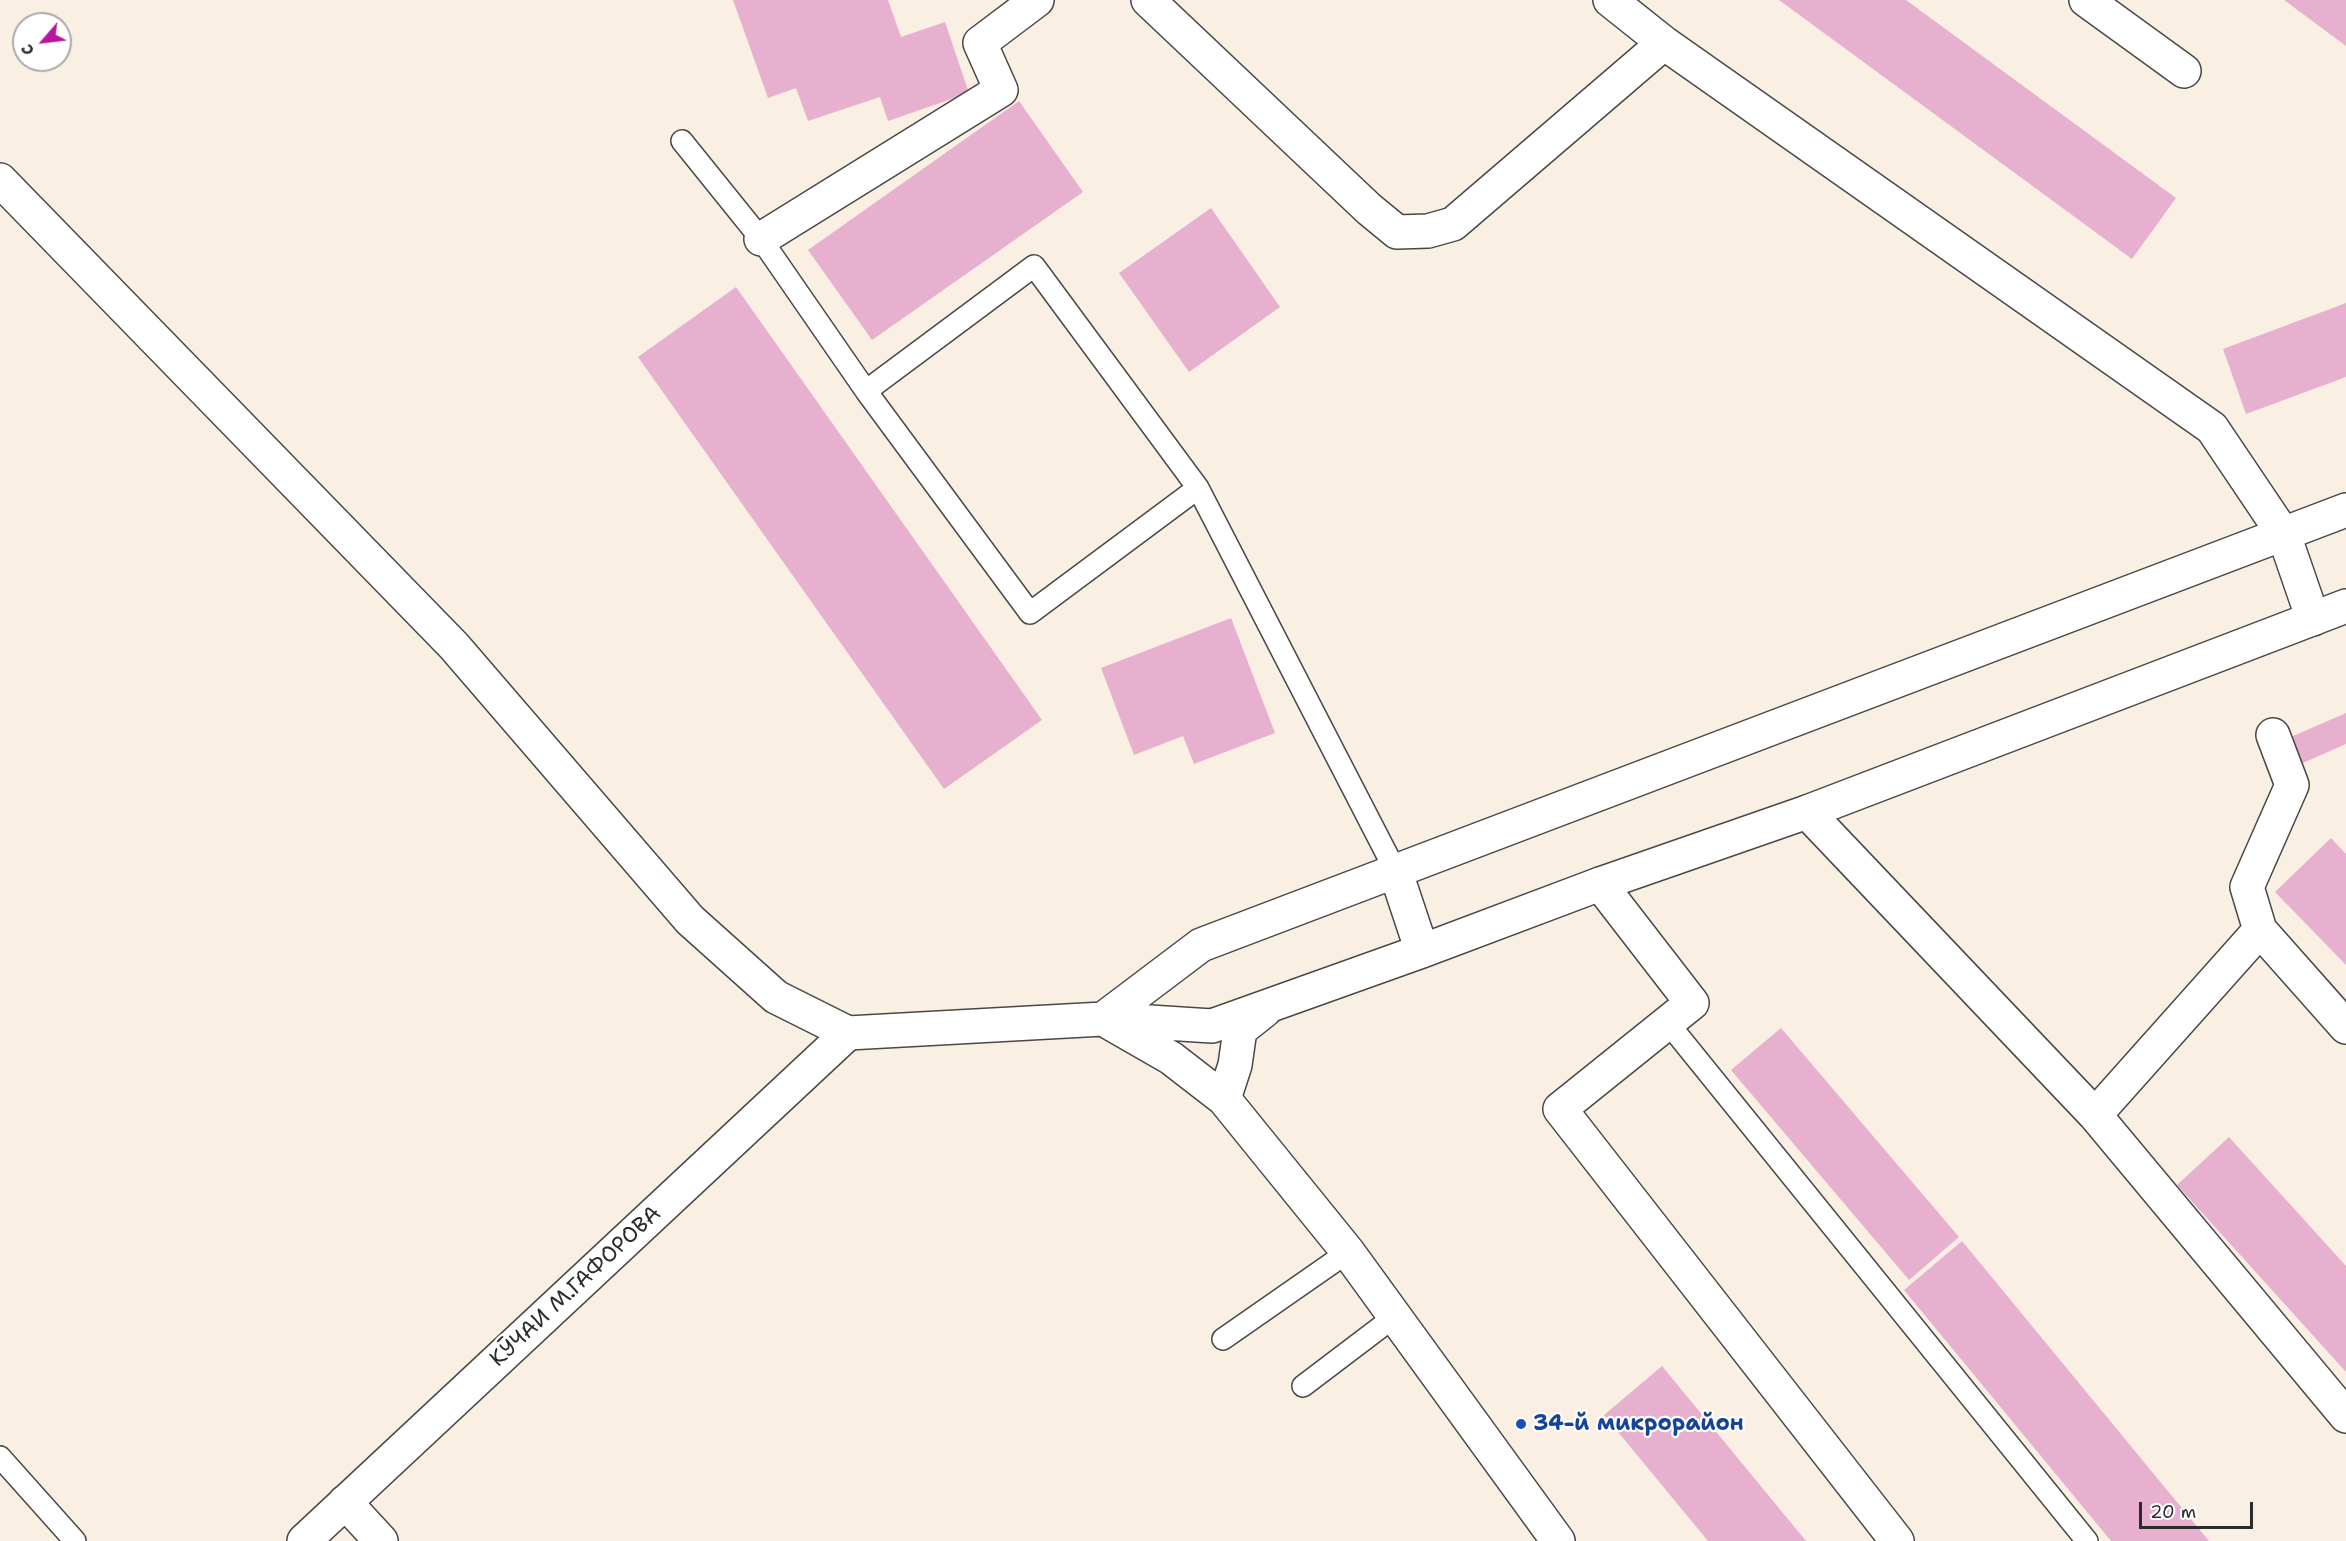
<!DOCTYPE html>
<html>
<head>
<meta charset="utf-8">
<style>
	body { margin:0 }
	#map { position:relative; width:2346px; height:1541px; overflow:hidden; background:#faefe3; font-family:"Shantell Sans",sans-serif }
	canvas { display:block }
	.north { position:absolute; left:12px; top:12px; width:60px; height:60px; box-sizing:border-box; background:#fff; border:2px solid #aaa; border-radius:50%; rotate:242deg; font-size:16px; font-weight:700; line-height:24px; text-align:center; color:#2b2b2b }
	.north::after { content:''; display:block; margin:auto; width:21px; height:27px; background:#b5179e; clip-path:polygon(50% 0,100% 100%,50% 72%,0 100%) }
	.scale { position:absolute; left:2139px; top:1502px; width:114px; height:27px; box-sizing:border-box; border:3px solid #2b2b2b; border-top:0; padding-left:8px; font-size:18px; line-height:21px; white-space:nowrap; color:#2b2b2b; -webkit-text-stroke:4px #fff; paint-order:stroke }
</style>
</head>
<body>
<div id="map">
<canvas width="2346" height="1541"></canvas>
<div class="north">С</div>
<div class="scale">20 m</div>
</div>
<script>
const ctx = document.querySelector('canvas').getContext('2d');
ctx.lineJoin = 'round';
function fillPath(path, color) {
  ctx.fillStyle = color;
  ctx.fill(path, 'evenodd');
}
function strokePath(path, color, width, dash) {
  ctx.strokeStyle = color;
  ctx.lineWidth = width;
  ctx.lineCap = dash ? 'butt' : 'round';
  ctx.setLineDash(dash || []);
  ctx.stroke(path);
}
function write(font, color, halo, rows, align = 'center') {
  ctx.font = font + ' "Shantell Sans",sans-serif';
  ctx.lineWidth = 4.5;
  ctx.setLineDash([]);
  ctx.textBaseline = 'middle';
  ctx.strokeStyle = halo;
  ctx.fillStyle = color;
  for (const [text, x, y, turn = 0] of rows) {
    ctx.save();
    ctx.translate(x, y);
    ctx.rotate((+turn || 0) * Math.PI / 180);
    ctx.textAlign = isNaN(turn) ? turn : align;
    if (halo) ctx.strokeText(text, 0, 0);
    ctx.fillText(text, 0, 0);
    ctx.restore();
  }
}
fillPath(new Path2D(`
	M733 0H888L901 37 945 22 969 93 888 121 880 97 808 121 796 88 768 98Z
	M1779 0H1906L2176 198 2132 259Z
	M2284 0H2346V46Z
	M1019 101 1083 192 872 340 808 250Z
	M1211 208 1280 307 1189 372 1119 273Z
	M736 287 1042 720 944 789 638 357Z
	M2346 303V377L2246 414 2223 349Z
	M1231 618 1275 733 1194 764 1183 736 1134 755 1101 668Z
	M2346 713V744L2296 766 2284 740Z
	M2331 838 2346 854V965L2275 892Z
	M1781 1028 1959 1237 1909 1280 1731 1070Z
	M2229 1137 2346 1266V1372L2177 1185Z
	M1962 1241 2209 1541H2111L1904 1290Z
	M1662 1366 1806 1541H1708L1604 1415Z`), '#e7b0cf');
const service = new Path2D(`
	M682 141 761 239 866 391 1030 613 1198 488
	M866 391 1034 266 1198 488 1395 870
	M1668 1023 2087 1541
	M1223 1339 1348 1252
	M1303 1386 1394 1317
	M0 1457 75 1541`);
const minor = new Path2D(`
	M1148 0 1369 209 1397 232 1428 231 1453 224 1664 43
	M1610 0 1664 43 2212 428 2284 535 2313 619
	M2086 0 2184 71
	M761 239 1001 90 980 43 1037 0
	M2273 735 2292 785 2247 887 2260 930 2346 1027
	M1807 812 2095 1115 2346 1416
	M1600 884 1692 1003 1560 1109 1897 1541
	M2095 1115 2260 930
	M345 1502 381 1541
	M304 1541 848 1033`);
const secondary = new Path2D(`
	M0 180 454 646 690 920 776 997 848 1033 1103 1019 1212 1026 1422 951 1600 884 1807 812 2346 606
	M1395 870 1422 951
	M1103 1019 1201 945 2346 510
	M1110 1023 1171 1058 1224 1099 1348 1252 1558 1541
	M1224 1099 1235 1065 1240 1030 1265 1010`);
strokePath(service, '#4a4847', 24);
strokePath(minor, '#4a4847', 36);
strokePath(secondary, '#4a4847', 36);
strokePath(service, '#fff', 21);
strokePath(minor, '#fff', 33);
strokePath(secondary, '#fff', 33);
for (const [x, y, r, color] of [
	[1521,1424,6,"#1a4fb4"]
]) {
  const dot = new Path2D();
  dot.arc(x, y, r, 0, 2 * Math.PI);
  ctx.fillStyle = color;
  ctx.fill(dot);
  strokePath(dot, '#fff', 2);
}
write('22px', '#2b2b2b', '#fff', [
	["КӮЧАИ М.ГАФОРОВА",576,1287,-43]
]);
write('bold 22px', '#164399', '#fff', [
	["34-й микрорайон",1533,1424]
], 'left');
</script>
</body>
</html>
